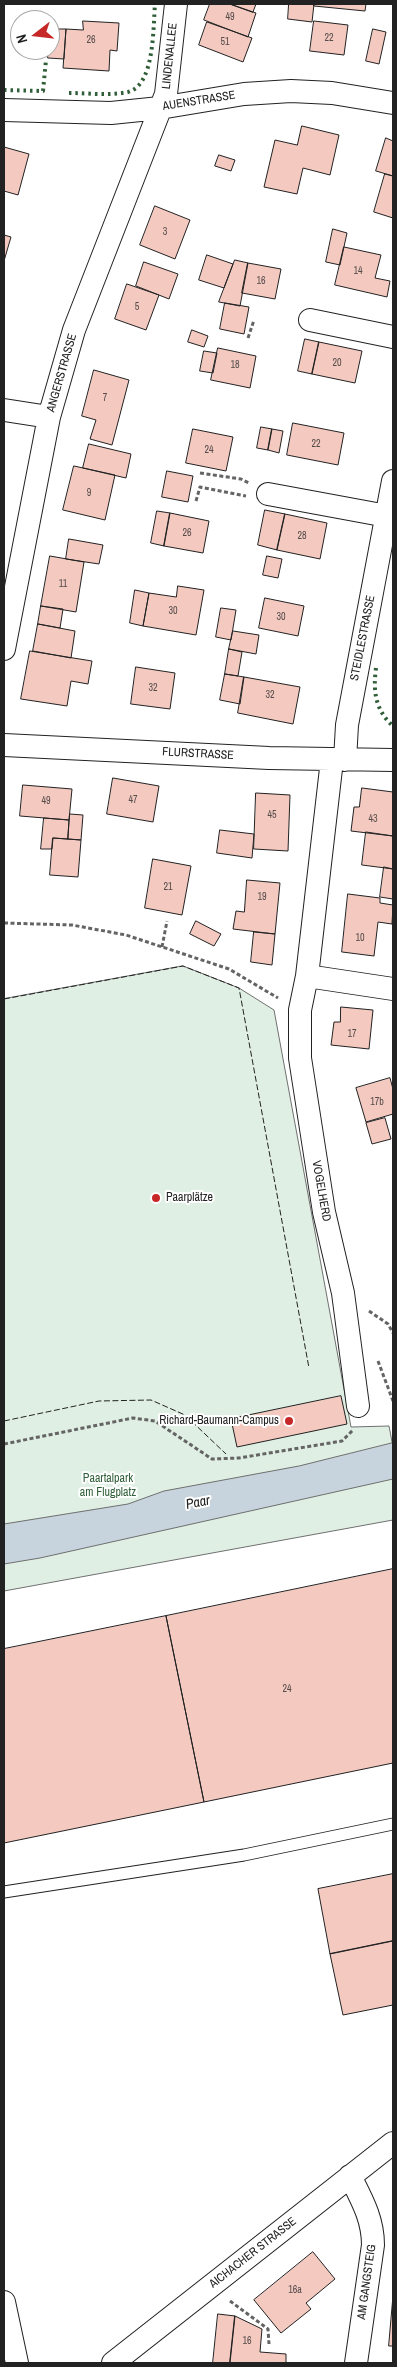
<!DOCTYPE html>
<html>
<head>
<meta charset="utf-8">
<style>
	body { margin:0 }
	#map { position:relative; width:397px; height:2367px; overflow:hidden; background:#fff; font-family:"Archivo Narrow",sans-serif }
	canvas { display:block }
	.frame { position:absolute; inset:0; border:5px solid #222; pointer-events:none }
	.north { position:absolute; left:10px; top:10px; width:50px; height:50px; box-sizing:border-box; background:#fff; border:1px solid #a7a7a7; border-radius:50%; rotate:254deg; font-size:14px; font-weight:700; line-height:20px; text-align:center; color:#222 }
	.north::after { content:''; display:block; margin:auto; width:18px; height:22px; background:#c62828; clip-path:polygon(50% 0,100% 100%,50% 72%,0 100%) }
</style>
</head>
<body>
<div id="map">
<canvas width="397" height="2367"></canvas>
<div class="frame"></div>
<div class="north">N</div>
</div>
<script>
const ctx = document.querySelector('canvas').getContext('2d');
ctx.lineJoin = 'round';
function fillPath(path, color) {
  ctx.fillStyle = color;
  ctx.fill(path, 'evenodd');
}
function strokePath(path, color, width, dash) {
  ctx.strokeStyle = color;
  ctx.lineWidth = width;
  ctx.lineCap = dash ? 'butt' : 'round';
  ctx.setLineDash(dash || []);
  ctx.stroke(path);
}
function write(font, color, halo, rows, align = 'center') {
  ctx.font = font + ' "Archivo Narrow",sans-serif';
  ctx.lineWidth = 4;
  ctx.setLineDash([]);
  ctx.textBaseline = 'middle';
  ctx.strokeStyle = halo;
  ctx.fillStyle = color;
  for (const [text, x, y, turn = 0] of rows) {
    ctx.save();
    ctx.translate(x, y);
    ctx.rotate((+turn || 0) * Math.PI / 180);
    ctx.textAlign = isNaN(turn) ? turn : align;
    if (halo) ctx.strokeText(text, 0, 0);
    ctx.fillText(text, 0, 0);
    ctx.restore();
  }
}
const green = new Path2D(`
	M183 966 239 988 274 1010 351 1427 389 1426 393 1447V1520L4 1591V999Z`);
fillPath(green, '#e0efe3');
strokePath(green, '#6f6f6f', 1);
const water = new Path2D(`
	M393 1443V1479L40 1558 4 1564V1524L128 1504 164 1491 299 1466Z`);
fillPath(water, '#c7d3dd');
strokePath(water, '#6f6f6f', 1);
const building = new Path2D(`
	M210 4H230L256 13 248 37 204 20Z
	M230 4H256L253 12Z
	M289 4H314L312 22 288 19Z
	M314 4H366L365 11 314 6Z
	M83 21 119 23 117 51 110 50 109 71 63 68 66 29 83 30Z
	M314 21 348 25 344 55 310 51Z
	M207 22 252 38 243 62 199 45Z
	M50 29H66L64 59 48 58Z
	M373 29 386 32 379 64 366 61Z
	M302 126 339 135 330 175 303 168 297 194 264 187 275 140 297 145Z
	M386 138 393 141V176L376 171Z
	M4 147 29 154 18 195 4 191Z
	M219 155 235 160 231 171 215 166Z
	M385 174 393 176V218L374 212Z
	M155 206 190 220 175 259 140 245Z
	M333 229 347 233 340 265 326 262Z
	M4 235 11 237 4 261Z
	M344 247 381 255 375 278 390 281 387 297 335 285Z
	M207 255 233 264 224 288 199 280Z
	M235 260 248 263 240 306 219 302Z
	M144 262 178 274 169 299 136 286Z
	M248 263 281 269 275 299 242 293Z
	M127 284 159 295 146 330 115 319Z
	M225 303 249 307 244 334 220 329Z
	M192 330 208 336 204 347 188 342Z
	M305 339 319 342 312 374 298 371Z
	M319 342 362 351 355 383 312 374Z
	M218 348 256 356 250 388 211 380Z
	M204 351 217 353 213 373 200 371Z
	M94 370 129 380 112 445 90 439 96 420 82 416Z
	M293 423 344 433 338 465 287 455Z
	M261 427 272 429 268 450 257 448Z
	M193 429 233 437 226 471 186 463Z
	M272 429 283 431 279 453 268 450Z
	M89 444 131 454 126 478 83 468Z
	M74 466 115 475 105 520 63 510Z
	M167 471 193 476 188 502 162 497Z
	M265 510 285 514 277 550 258 545Z
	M157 511 170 513 164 546 151 543Z
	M170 513 209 521 203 553 164 546Z
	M285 514 327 523 320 559 277 550Z
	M69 539 103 545 99 564 66 559Z
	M50 556 84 562 76 612 41 606Z
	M267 556 282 559 278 578 263 575Z
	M178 586 204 590 196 635 143 626 149 593 176 597Z
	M135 590 149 593 143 626 130 623Z
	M265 598 304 606 298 636 259 628Z
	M41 606 63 609 60 628 38 624Z
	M221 608 236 610 231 640 216 637Z
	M38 624 75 631 71 658 33 651Z
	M233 631 259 635 256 654 229 649Z
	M229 649 242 652 238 676 225 674Z
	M30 651 92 661 88 684 71 681 67 706 21 699Z
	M136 667 175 673 170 709 131 704Z
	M225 674 244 677 240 704 220 700Z
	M244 677 300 687 293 724 238 713Z
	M113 778 159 786 153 822 107 814Z
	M23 785 72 789 69 820 20 816Z
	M362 788 393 792V836L351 831 354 807H359Z
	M256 793 290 795 288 851 254 849Z
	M70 814 83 815 81 840 68 839Z
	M44 818 69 820 68 839 53 838 52 849H41Z
	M220 830 254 834 252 858 217 853Z
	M366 832 393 836V869L362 865Z
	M53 838 81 840 78 877 50 875Z
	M153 859 191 866 182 915 145 908Z
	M384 867 393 869V899L380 897Z
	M247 880 280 883 275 934 233 929 236 911 244 912Z
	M348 894 380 898V903L393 905 392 924 378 922 374 956 342 952Z
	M196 921 221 934 214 946 190 934Z
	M254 932 275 934 272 965 251 962Z
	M341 1007 373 1010 369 1049 331 1045 334 1022H340Z
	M390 1078 393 1089V1114L366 1122 356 1088Z
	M385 1118 391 1139 372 1144 366 1123Z
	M341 1396 347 1424 237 1447 231 1419Z
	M393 1569V1763L204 1802 166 1616Z
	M166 1616 204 1802 4 1843V1649Z
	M393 1874V1941L330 1954 318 1889Z
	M393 1941V2005L343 2015 330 1954Z
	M313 2252 335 2279 306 2303 311 2309 281 2333 254 2300Z
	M393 2296V2346H389Z
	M218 2314 235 2316 230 2363H213Z
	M235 2316 262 2329 260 2352 286 2354V2363H230Z`);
fillPath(building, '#f3c9c0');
strokePath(building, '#222', 1);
const lane = new Path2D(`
	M4 1892 244 1855 393 1824`);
const street = new Path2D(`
	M4 110 111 113 160 108 244 94 291 91 332 93 393 103
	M310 320 393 337
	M4 410 49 417
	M268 494 387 516
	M4 649 49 417 74 330 166 94 176 4
	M4 745 269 758 393 760
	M332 760 307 976 300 1010V1058L324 1212 343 1293 358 1406
	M345 760 347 725 393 481
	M307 976 393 989
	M350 2176C362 2200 373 2219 373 2245L356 2363
	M4 2302 17 2363
	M113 2363 393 2143`);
strokePath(lane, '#222', 13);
strokePath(street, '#222', 24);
strokePath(new Path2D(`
	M248 338 254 320
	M200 473 241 479 249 483
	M196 501 200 487 246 496
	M4 923 72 925 126 935 229 969 278 998
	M162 947 167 921
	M369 1311 388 1324 393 1333
	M378 1361 393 1401
	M4 1444 133 1418 155 1421 212 1459 239 1458 342 1441 353 1430
	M230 2301 268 2329 269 2344`), '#646464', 3, [4, 2.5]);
strokePath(lane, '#fff', 11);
strokePath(street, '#fff', 22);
strokePath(new Path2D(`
	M4 90 43 91 46 60
	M69 93C88 93 109 96 128 92 155 85 153 27 155 4
	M376 668C373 691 375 710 393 726`), '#2f5e38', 4, [2.5, 4]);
strokePath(new Path2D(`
	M4 999 183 966 239 988 309 1368
	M4 1421 99 1401 151 1400 185 1415 226 1454`), '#222', 1, [6, 2.5]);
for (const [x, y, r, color] of [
	[156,1198,5,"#c62828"],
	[289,1421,5,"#c62828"]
]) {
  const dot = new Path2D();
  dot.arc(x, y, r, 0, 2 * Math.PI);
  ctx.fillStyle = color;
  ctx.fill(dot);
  strokePath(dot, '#fff', 2);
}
write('10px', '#564c4a', null, [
	["49",230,17],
	["22",329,38],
	["26",91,40],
	["51",225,42],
	["3",165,232],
	["14",358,271],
	["16",261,281],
	["5",137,307],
	["20",337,363],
	["18",235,365],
	["7",105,398],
	["22",316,444],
	["24",209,450],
	["9",89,493],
	["26",187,533],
	["28",302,536],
	["11",63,584],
	["30",173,611],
	["30",281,617],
	["32",153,688],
	["32",270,695],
	["47",133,800],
	["49",46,801],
	["45",272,815],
	["43",373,819],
	["21",168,887],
	["19",262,897],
	["10",360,938],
	["17",352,1034],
	["17b",377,1102],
	["24",287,1689],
	["16a",295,2290],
	["16",247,2341]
]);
write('12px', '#222', '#fff', [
	["LINDENALLEE",170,56,-84],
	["AUENSTRASSE",199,101,-9],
	["ANGERSTRASSE",62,373,-74],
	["STEIDLESTRASSE",363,638,-79],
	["FLURSTRASSE",198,754,3],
	["VOGELHERD",321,1191,80],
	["AICHACHER STRASSE",253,2253,-38],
	["AM GANGSTEIG",367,2282,-82]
]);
write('12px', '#222', '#fff', [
	["Paarplätze",166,1198],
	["Richard-Baumann-Campus",279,1421,"right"]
], 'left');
write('12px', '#2f5e38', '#fff', [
	["Paartalpark",108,1479],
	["am Flugplatz",108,1493]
]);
write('italic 14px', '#222', '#fff', [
	["Paar",198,1503,-11]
]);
</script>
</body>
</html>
